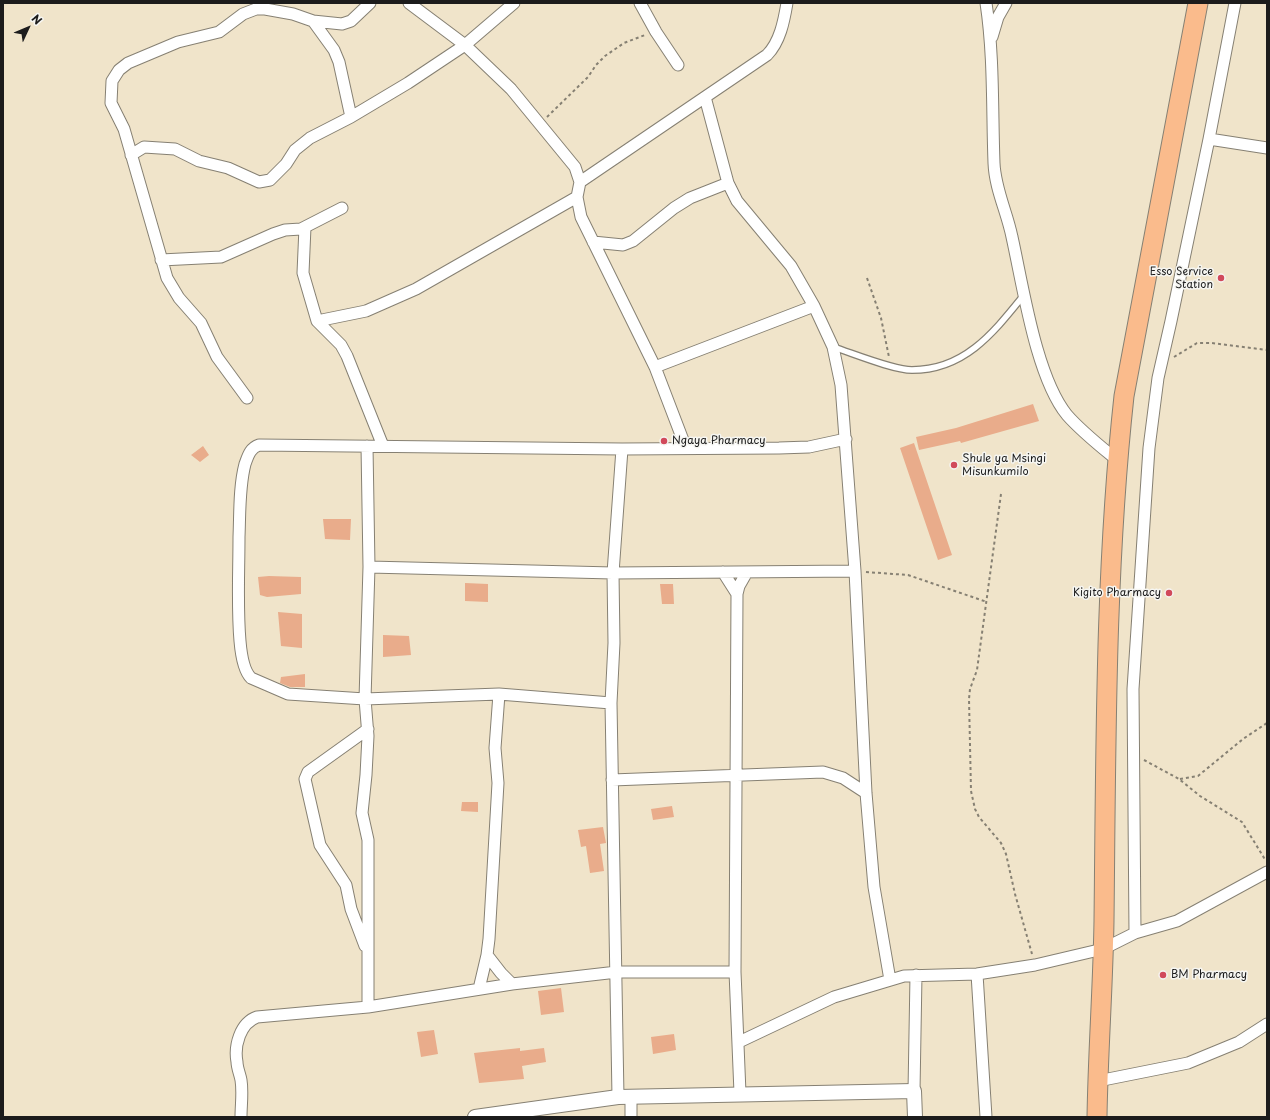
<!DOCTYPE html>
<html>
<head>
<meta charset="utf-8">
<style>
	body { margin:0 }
	#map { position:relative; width:1270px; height:1120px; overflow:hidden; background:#f0e4ca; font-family:"Playpen Sans",sans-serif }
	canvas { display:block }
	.frame { position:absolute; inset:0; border:4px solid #1c1c1c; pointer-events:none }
	.north { position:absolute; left:8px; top:8px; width:40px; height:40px; -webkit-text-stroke:3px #f6f6f2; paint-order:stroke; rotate:46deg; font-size:11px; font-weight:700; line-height:16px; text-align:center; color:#1c1c1c }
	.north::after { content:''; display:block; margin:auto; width:14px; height:18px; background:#1c1c1c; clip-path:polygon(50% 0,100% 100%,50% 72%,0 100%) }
</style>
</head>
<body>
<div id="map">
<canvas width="1270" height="1120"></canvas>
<div class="frame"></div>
<div class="north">N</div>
</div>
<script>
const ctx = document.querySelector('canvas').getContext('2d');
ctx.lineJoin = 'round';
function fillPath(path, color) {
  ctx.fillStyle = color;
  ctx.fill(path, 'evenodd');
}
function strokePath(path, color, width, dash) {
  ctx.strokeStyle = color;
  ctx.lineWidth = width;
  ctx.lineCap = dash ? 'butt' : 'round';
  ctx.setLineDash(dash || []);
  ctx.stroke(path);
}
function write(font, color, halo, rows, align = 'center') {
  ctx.font = font + ' "Playpen Sans",sans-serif';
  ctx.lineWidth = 3;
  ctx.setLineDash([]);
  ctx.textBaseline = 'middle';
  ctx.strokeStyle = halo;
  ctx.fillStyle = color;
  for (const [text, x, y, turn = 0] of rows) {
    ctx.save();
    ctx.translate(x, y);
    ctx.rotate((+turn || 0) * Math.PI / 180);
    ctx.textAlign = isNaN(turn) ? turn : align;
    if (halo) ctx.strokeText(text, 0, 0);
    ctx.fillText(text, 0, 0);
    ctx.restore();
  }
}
fillPath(new Path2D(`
	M1033 404 1039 421 961 443 960 441 919 450 916 437 956 428Z
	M914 443 952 555 938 560 900 448Z
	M203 446 209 455 200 462 191 455Z
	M323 519H351L350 540 325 539Z
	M269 576 301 577V594L267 597 260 595 258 577Z
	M465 583 488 584V602L465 601Z
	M660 584H673L674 604H662Z
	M278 612 302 614V648L281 646Z
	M383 635 409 636 411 655 383 657Z
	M305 674V687H290L280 683 281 677Z
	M462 802H478V812L461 811Z
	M672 806 674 817 653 820 651 809Z
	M603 827 606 843 600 844 604 871 590 873 586 846 581 847 578 830Z
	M561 988 564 1012 541 1015 538 991Z
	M434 1030 438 1054 421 1057 417 1032Z
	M674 1034 676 1050 653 1054 651 1037Z
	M520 1048V1051L544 1048 546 1062 522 1066 524 1079 479 1083 474 1053Z`), '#e9ac8b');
const service = new Path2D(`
	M833 347C852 353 893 370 912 370 965 370 994 332 1024 295`);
const minor = new Path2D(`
	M409 3 465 45 511 89 575 167 580 182 577 197 581 217 655 367 686 448
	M640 3 656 32 678 65
	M986 3C994 56 992 110 994 163 995 189 1007 212 1012 237 1023 286 1036 377 1067 415 1082 432 1100 446 1117 460
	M313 21 334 50 339 62 351 117
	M992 37 998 17 1006 3
	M705 97 728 183 737 201 791 266 814 306 833 347 841 385 855 571 866 793 874 887 890 980
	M1209 139 1267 148
	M131 155 144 147 175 149 199 161 228 168 259 182 270 180 286 164 295 150 310 138 351 117 408 83 465 45 514 3
	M580 182 767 55C780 42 784 21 787 3
	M305 227 303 273 317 321 341 345 347 356 383 446
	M593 242 623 245 633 241 674 208 690 198 728 183
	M161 260 221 257 273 234 285 230 301 229 342 208
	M317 321 366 311 416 289 577 197
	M655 367 814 306
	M247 398 217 357 201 323 179 298 167 278 124 129 111 103 112 81 119 70 128 63 178 42 219 32 243 14 256 9H265L293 14 313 21 342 24 351 21 370 3
	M367 446 369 567 365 699 368 736 366 775 362 813 368 840V1007
	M369 567 613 573 855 571
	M723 572 737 594
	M611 703 499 694 365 699 288 694 251 678C243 670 241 653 240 641 237 607 239 571 239 537 240 513 239 487 245 464 248 456 250 448 259 445L622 449 779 448 809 447 846 439
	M612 780 823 772 843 778 866 793
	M1135 933 1133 689 1149 448 1158 378 1171 321 1209 139 1235 3
	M365 946 351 909 346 885 320 845 305 779 308 772 368 729
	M487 955 501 973 512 984
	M977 974 986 1117
	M479 989 487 955 489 939 498 783 495 748 499 694
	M739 1042 834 997 904 976 977 974 1035 965 1103 949 1135 933 1177 921 1267 872
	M1098 1081 1188 1063 1239 1042 1267 1024
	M914 1091 916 975
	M740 1093 735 972 737 594 739 586 747 572
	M618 1097 611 703 614 643 613 573 622 449
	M241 1117C241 1105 243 1092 241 1080 240 1074 237 1068 237 1062 234 1046 240 1023 257 1017L368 1007 512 984 617 972H735
	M631 1117V1096`);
const tertiary = new Path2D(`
	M475 1117 618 1097 914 1091 915 1117`);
const trunk = new Path2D(`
	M1097 1117C1098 1052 1103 986 1104 921 1106 746 1105 570 1124 396L1198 3`);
strokePath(service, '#868073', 8);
strokePath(minor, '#868073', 13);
strokePath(tertiary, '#868073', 16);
strokePath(trunk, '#868073', 21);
strokePath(new Path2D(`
	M547 117 588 77 596 65 605 56 624 43 645 35
	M867 278 881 318 889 357
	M1174 357 1197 343H1212L1267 350
	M1001 494 977 670 970 689 969 699 971 791 975 809 979 817 1001 843 1006 854 1015 894 1032 954
	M866 572 908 575 987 602
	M1144 760 1179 779 1200 796 1242 822 1266 861
	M1180 779 1198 776 1243 739 1267 723`), '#868073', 2, [3, 3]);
strokePath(service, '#fff', 5.5);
strokePath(minor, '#fff', 11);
strokePath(tertiary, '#fff', 14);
strokePath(trunk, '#fabb8c', 19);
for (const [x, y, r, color] of [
	[1221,278,4,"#d1495b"],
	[664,441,4,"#d1495b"],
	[954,465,4,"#d1495b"],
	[1169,593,4,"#d1495b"],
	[1163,975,4,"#d1495b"]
]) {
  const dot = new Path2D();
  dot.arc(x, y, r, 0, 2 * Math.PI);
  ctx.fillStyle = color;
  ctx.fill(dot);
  strokePath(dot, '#f6f6f2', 1.5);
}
write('11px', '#1c1c1c', '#f6f6f2', [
	["Esso Service",1213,272,"right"],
	["Station",1213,285,"right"],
	["Ngaya Pharmacy",672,441],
	["Shule ya Msingi",962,459],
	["Misunkumilo",962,472],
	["Kigito Pharmacy",1161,593,"right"],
	["BM Pharmacy",1171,975]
], 'left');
</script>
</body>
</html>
